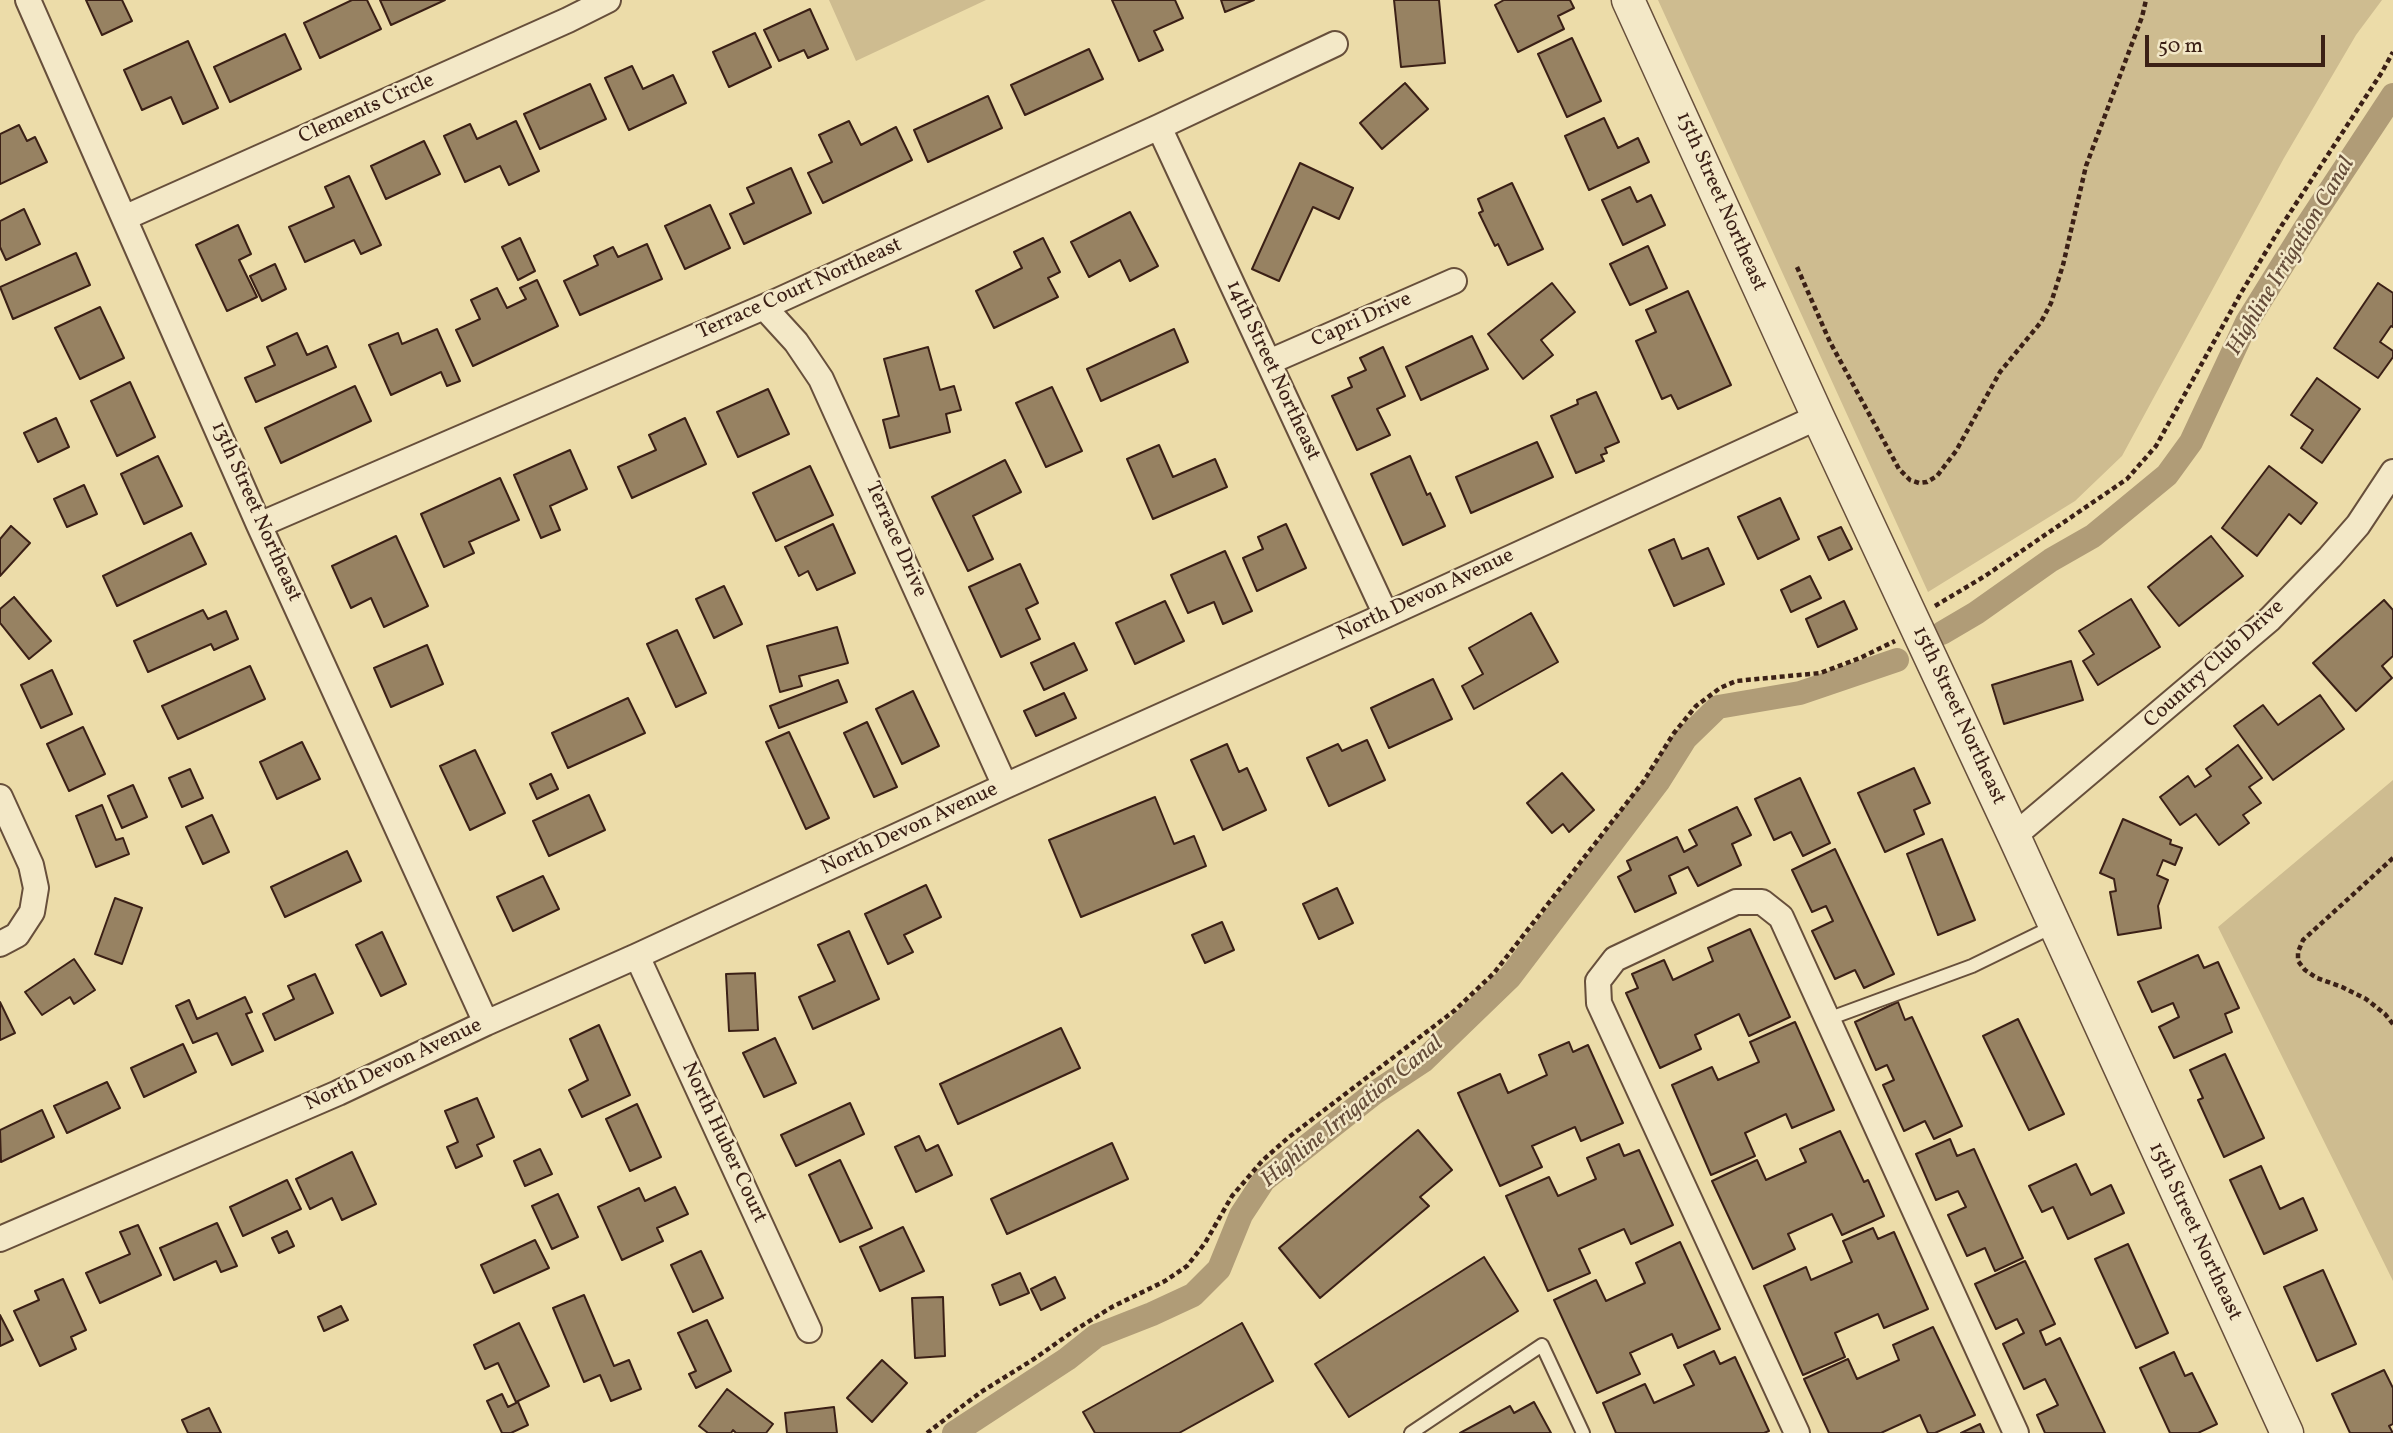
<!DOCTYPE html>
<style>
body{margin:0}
#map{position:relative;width:2393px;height:1433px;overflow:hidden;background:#ecdca9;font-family:Vollkorn,serif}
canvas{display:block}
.scale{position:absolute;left:2145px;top:35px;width:180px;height:32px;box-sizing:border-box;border:4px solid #3b2016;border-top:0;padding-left:9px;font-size:21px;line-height:24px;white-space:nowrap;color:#3b2016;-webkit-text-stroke:5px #f3e8c7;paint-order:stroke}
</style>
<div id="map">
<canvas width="2393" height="1433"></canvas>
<div class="scale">50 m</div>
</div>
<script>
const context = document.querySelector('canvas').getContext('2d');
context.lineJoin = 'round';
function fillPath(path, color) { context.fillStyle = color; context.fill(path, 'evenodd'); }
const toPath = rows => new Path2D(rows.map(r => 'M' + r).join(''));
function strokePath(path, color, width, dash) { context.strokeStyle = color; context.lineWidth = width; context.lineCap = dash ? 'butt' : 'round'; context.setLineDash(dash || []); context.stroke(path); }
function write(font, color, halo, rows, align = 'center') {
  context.font = font + ' Vollkorn,serif'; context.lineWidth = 5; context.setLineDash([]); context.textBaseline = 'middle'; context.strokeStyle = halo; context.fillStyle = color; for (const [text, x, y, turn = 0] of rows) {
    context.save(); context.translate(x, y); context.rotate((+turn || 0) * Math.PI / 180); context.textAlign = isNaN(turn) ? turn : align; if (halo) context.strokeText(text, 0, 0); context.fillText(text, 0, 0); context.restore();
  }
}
const green = toPath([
 [829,0,986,0,856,61],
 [1658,0,2382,0,2356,35,2284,158,2122,456,2075,501,1928,592],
 [2393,780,2393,1281,2218,927]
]);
const canal = toPath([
 [1942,633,1976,613,2051,560,2093,536,2167,475,2191,442,2247,322,2306,227,2393,95],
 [954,1433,1067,1359,1096,1336,1152,1314,1193,1295,1219,1269,1241,1215,1264,1180,1373,1094,1423,1061,1510,977,1658,782,1685,739,1718,707,1800,693,1897,660]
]);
const building = toPath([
 [86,0,122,0,132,21,102,35,86,0],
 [352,0,367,0,381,29,320,58,304,23,352,0],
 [380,0,445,0,391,25,380,0],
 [1112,0,1175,0,1183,18,1154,31,1163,50,1139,61,1112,0],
 [1221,0,1254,0,1225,12,1221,0],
 [1394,0,1439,0,1445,63,1401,67,1394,0],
 [1504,0,1570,0,1574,8,1558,16,1564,29,1518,52,1495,5,1504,0],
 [810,9,828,49,808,58,804,50,779,61,764,30,810,9],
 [755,33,771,67,729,87,713,52,755,33],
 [285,34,301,69,230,102,214,67,285,34],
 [1572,38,1601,101,1567,117,1538,54,1572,38],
 [188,41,218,108,183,124,171,97,142,110,124,70,188,41],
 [1089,49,1103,79,1025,115,1011,85,1089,49],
 [632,66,643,89,673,75,686,103,629,130,605,78,632,66],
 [1405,83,1428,109,1382,149,1360,123,1405,83],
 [590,84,606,119,540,149,524,114,590,84],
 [988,96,1002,128,928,162,914,130,988,96],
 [1604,118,1618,148,1638,138,1649,162,1589,190,1565,136,1604,118],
 [516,121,539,171,509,185,500,166,465,182,444,136,470,124,477,139,516,121],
 [849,121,861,145,896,127,912,160,823,203,808,173,832,162,819,135,849,121],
 [19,125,27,141,35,137,47,162,0,184,0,134,19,125],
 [424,141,440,174,386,199,371,166,424,141],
 [1300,163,1353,188,1339,219,1313,207,1279,281,1252,269,1300,163],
 [791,168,811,213,744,244,730,214,754,203,747,188,791,168],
 [349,176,381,245,361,254,354,240,305,262,289,227,334,207,325,187,349,176],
 [1512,183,1543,249,1508,265,1498,244,1495,246,1479,213,1483,211,1478,199,1512,183],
 [1630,187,1637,202,1651,195,1665,225,1623,245,1602,200,1630,187],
 [710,205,730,248,685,269,665,226,710,205],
 [24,209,40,244,6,260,0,247,0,221,24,209],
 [1130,212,1158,266,1130,281,1120,260,1089,277,1071,242,1130,212],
 [238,225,251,254,239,260,257,297,227,311,196,245,238,225],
 [520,238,535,271,518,280,502,247,520,238],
 [1043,238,1060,272,1048,278,1058,297,994,328,976,291,1022,268,1014,252,1043,238],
 [647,244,662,279,580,315,564,281,598,265,594,256,613,247,618,257,647,244],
 [1648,246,1667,288,1630,305,1610,264,1648,246],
 [76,253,90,285,13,319,0,287,76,253],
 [275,264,286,289,262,301,250,276,275,264],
 [537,280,558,326,473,366,456,330,480,319,471,300,497,288,507,308,526,299,520,288,537,280],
 [1552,283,1575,312,1541,340,1553,355,1523,379,1488,334,1552,283],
 [2378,283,2393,293,2393,327,2391,326,2380,342,2393,351,2393,357,2378,378,2334,348,2378,283],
 [1688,291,1731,385,1678,409,1671,395,1662,399,1636,341,1656,332,1646,310,1688,291],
 [100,307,124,358,80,379,55,328,100,307],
 [437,329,460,381,447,386,441,372,391,395,369,345,398,333,402,344,437,329],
 [1174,329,1188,362,1101,401,1087,369,1174,329],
 [297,333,307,355,327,346,336,367,256,402,245,378,275,365,267,347,297,333],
 [1472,336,1488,369,1421,400,1406,367,1472,336],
 [928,347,940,390,954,386,961,410,946,414,950,432,890,448,883,420,899,416,884,359,928,347],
 [1383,347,1405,396,1377,409,1390,435,1357,450,1332,396,1352,387,1348,378,1366,370,1360,358,1383,347],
 [2317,378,2360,409,2322,463,2301,448,2313,430,2291,415,2317,378],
 [130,382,155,437,117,456,91,401,130,382],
 [355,386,371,421,281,463,265,428,355,386],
 [1052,387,1082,451,1046,467,1016,403,1052,387],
 [768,389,789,434,738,457,717,412,768,389],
 [1596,392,1619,442,1605,448,1607,453,1601,455,1604,461,1576,473,1551,416,1578,404,1577,400,1596,392],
 [56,418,69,447,38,462,24,433,56,418],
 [685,418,706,464,632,498,618,467,656,450,649,435,685,418],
 [1537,442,1553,477,1471,513,1456,477,1537,442],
 [1159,445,1173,477,1215,459,1227,487,1153,519,1127,459,1159,445],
 [570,450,587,489,550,506,560,530,541,538,514,475,570,450],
 [158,456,182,506,144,524,121,474,158,456],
 [1410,456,1427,495,1430,493,1445,526,1403,545,1371,474,1410,456],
 [1005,460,1021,492,973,516,993,559,968,571,932,497,1005,460],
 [810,466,833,515,776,541,753,493,810,466],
 [2269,466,2317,503,2301,524,2289,514,2257,556,2222,528,2269,466],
 [500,478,519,520,469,542,474,553,444,567,421,514,500,478],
 [84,485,97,514,67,527,54,499,84,485],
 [1780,498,1799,539,1758,559,1738,517,1780,498],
 [833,524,855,573,817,590,808,571,799,576,785,547,833,524],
 [1286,524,1306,568,1257,591,1243,558,1263,549,1258,537,1286,524],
 [11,526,30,543,0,576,0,539,11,526],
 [1841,527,1852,549,1829,560,1818,537,1841,527],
 [191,533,206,564,117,606,103,576,191,533],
 [396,536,428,606,384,627,371,598,351,608,332,566,396,536],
 [2211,536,2243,576,2179,626,2148,587,2211,536],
 [1674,539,1682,559,1708,548,1724,584,1674,606,1649,550,1674,539],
 [1225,551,1252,611,1223,624,1214,602,1188,613,1171,575,1225,551],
 [1020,564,1038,603,1026,609,1040,639,1001,657,969,587,1020,564],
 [1810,576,1821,598,1791,612,1781,590,1810,576],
 [724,586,742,624,714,638,696,599,724,586],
 [14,597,51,641,29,659,0,623,0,609,14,597],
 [2131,599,2160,647,2098,685,2083,661,2094,654,2079,631,2131,599],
 [2384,600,2393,610,2393,656,2382,666,2392,678,2356,711,2313,663,2384,600],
 [1165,601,1184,641,1135,664,1116,623,1165,601],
 [1844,601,1857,629,1818,647,1806,619,1844,601],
 [203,610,208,619,226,611,238,639,214,650,211,644,148,672,134,641,203,610],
 [1531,613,1558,662,1474,709,1462,686,1483,674,1469,648,1531,613],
 [837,627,848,663,799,676,802,686,780,692,767,646,837,627],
 [677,630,706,693,676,707,647,644,677,630],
 [1074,643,1087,670,1044,690,1031,663,1074,643],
 [427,645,443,684,391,707,374,668,427,645],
 [2071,661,2083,700,2004,724,1992,685,2071,661],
 [250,666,265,699,178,739,162,706,250,666],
 [52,670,72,714,41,728,21,685,52,670],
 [1433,679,1452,719,1389,748,1371,708,1433,679],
 [838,680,847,702,779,728,770,706,838,680],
 [913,691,939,746,902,764,876,709,913,691],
 [1064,693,1076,718,1036,736,1024,711,1064,693],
 [2320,695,2344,729,2273,780,2234,726,2263,705,2278,725,2320,695],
 [628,698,645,733,568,768,552,733,628,698],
 [867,722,897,787,874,797,844,733,867,722],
 [83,727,105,774,69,791,47,744,83,727],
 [789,732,829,818,806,829,766,742,789,732],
 [1367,740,1385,780,1329,806,1307,758,1338,744,1342,751,1367,740],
 [302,742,320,779,277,799,260,762,302,742],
 [1227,744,1239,772,1247,768,1266,810,1223,830,1191,760,1227,744],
 [2238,745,2262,778,2249,787,2261,803,2243,815,2249,823,2219,845,2196,814,2180,825,2160,797,2188,776,2195,787,2211,776,2206,769,2238,745],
 [475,750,505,813,470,830,440,766,475,750],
 [1914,768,1930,803,1914,810,1924,834,1885,852,1858,793,1914,768],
 [190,769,203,798,182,807,169,778,190,769],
 [1562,773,1594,810,1569,832,1563,824,1552,833,1527,803,1562,773],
 [551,774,558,789,537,799,530,784,551,774],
 [1800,778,1830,843,1803,856,1791,832,1774,840,1755,799,1800,778],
 [133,785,147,817,122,828,108,796,133,785],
 [589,795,605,830,549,856,533,821,589,795],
 [1155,797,1174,844,1194,836,1206,866,1081,917,1049,840,1155,797],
 [102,805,116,840,123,838,129,854,96,867,76,816,102,805],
 [1737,807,1751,835,1732,844,1741,865,1698,886,1688,867,1669,876,1676,893,1635,912,1618,877,1631,870,1627,861,1677,837,1684,852,1697,845,1689,830,1737,807],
 [212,815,229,852,203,864,186,827,212,815],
 [2123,819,2171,840,2170,844,2182,848,2175,865,2163,860,2157,875,2168,880,2158,906,2161,928,2118,935,2110,892,2116,891,2114,879,2100,873,2123,819],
 [1942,839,1975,920,1938,935,1907,854,1942,839],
 [1835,849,1894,974,1864,988,1855,970,1835,979,1812,931,1833,921,1826,906,1812,912,1792,870,1835,849],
 [347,851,361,881,285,917,271,887,347,851],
 [543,876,559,909,513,931,497,897,543,876],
 [926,885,941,917,904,935,913,952,888,964,865,914,926,885],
 [1337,888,1353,923,1319,939,1303,904,1337,888],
 [115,898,142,908,122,964,95,954,115,898],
 [1222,922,1234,950,1205,963,1192,935,1222,922],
 [1750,929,1790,1017,1749,1036,1739,1014,1695,1035,1701,1049,1660,1068,1626,993,1638,988,1632,974,1664,960,1673,980,1713,961,1708,948,1750,929],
 [849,931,879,999,813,1029,799,997,835,981,818,945,849,931],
 [382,932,406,984,381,996,356,945,382,932],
 [2198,955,2204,968,2218,962,2239,1008,2225,1014,2232,1032,2174,1058,2159,1027,2179,1017,2173,1003,2152,1012,2138,982,2198,955],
 [74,959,95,990,74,1004,70,997,42,1015,25,992,74,959],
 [755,973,758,1030,729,1031,726,974,755,973],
 [315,974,333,1013,275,1040,263,1014,294,999,288,986,315,974],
 [245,997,252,1012,246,1014,263,1051,232,1065,217,1033,193,1043,176,1006,189,1000,197,1019,245,997],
 [0,1002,15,1033,0,1040,0,1002],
 [1898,1002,1905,1020,1912,1017,1962,1126,1934,1139,1925,1121,1904,1131,1883,1085,1894,1080,1887,1065,1876,1070,1855,1022,1898,1002],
 [2018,1019,2064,1114,2029,1130,1983,1036,2018,1019],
 [1795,1022,1834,1110,1792,1128,1786,1114,1745,1133,1755,1156,1711,1175,1672,1085,1712,1067,1718,1080,1759,1062,1750,1042,1795,1022],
 [599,1025,630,1095,582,1117,569,1090,588,1080,570,1039,599,1025],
 [1061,1028,1080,1068,958,1124,940,1084,1061,1028],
 [775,1038,796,1083,764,1097,743,1053,775,1038],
 [1569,1042,1573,1052,1588,1045,1623,1123,1581,1141,1575,1127,1532,1146,1542,1167,1500,1186,1458,1093,1500,1074,1508,1093,1547,1075,1539,1055,1569,1042],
 [183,1044,196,1072,144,1097,131,1068,183,1044],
 [2225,1054,2264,1138,2224,1157,2198,1100,2203,1098,2190,1070,2225,1054],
 [107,1082,120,1108,67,1133,54,1106,107,1082],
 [477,1098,494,1137,477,1145,482,1156,456,1168,447,1147,458,1142,445,1111,477,1098],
 [850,1103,864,1134,796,1166,781,1135,850,1103],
 [637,1104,661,1157,630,1171,606,1119,637,1104],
 [42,1110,54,1137,1,1162,0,1130,42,1110],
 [1418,1130,1452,1170,1420,1197,1429,1206,1320,1298,1279,1248,1418,1130],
 [1840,1131,1864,1182,1868,1180,1884,1216,1842,1235,1832,1214,1788,1234,1795,1249,1753,1269,1712,1181,1757,1160,1766,1180,1806,1162,1800,1149,1840,1131],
 [919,1136,926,1151,938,1145,952,1175,916,1192,895,1147,919,1136],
 [1950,1139,1957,1156,1974,1149,2023,1258,1995,1271,1985,1248,1967,1256,1948,1215,1966,1207,1958,1191,1936,1200,1916,1154,1950,1139],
 [1112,1143,1128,1179,1007,1234,991,1199,1112,1143],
 [1619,1144,1624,1156,1639,1150,1673,1225,1631,1244,1624,1229,1579,1249,1590,1273,1548,1291,1506,1196,1549,1177,1558,1196,1596,1179,1587,1158,1619,1144],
 [540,1149,552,1174,525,1186,514,1161,540,1149],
 [352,1152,376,1204,342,1220,332,1198,310,1209,296,1179,352,1152],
 [840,1160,872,1228,840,1242,809,1175,840,1160],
 [2076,1164,2091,1195,2111,1185,2124,1213,2068,1239,2053,1207,2042,1212,2029,1186,2076,1164],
 [2261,1166,2280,1209,2303,1198,2317,1230,2264,1254,2230,1180,2261,1166],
 [287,1180,301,1209,243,1236,230,1207,287,1180],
 [675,1187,688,1214,657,1228,663,1241,622,1260,598,1207,639,1188,645,1201,675,1187],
 [558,1194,578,1237,552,1249,532,1206,558,1194],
 [217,1223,237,1266,221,1272,216,1261,174,1280,160,1248,217,1223],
 [138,1225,161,1275,100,1303,86,1273,130,1254,120,1232,138,1225],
 [903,1227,924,1271,880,1291,860,1247,903,1227],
 [1873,1228,1878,1239,1894,1232,1928,1309,1884,1328,1878,1314,1835,1333,1845,1357,1803,1375,1764,1286,1806,1267,1811,1280,1852,1262,1843,1241,1873,1228],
 [287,1231,294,1246,279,1253,272,1238,287,1231],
 [535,1240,549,1268,494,1293,481,1265,535,1240],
 [1680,1242,1720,1329,1678,1348,1672,1334,1630,1353,1640,1374,1597,1393,1554,1300,1596,1280,1606,1301,1645,1283,1636,1263,1680,1242],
 [2128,1244,2168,1333,2136,1348,2095,1259,2128,1244],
 [701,1251,723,1298,693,1312,671,1265,701,1251],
 [1484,1257,1518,1311,1349,1417,1315,1364,1484,1257],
 [2025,1261,2055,1324,2040,1331,2046,1345,2060,1338,2105,1433,2045,1433,2037,1415,2058,1405,2045,1379,2024,1389,2003,1344,2024,1333,2017,1319,1996,1329,1975,1284,2025,1261],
 [2323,1270,2356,1344,2317,1361,2284,1287,2323,1270],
 [1020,1273,1029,1293,1000,1305,992,1285,1020,1273],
 [1055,1277,1065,1298,1041,1310,1031,1289,1055,1277],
 [63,1279,86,1330,71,1337,76,1349,40,1366,14,1311,39,1300,35,1291,63,1279],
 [584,1295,614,1366,629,1360,641,1389,611,1401,600,1375,584,1382,553,1308,584,1295],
 [943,1297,945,1356,915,1358,912,1298,943,1297],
 [341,1306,348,1320,324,1331,318,1317,341,1306],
 [0,1315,13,1340,0,1346,0,1315],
 [707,1320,731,1371,696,1388,689,1374,696,1371,678,1333,707,1320],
 [519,1323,549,1386,516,1402,498,1363,485,1369,474,1345,519,1323],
 [1242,1323,1273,1381,1179,1433,1095,1433,1083,1412,1242,1323],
 [1933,1327,1975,1415,1935,1433,1928,1433,1920,1415,1881,1433,1829,1433,1804,1379,1848,1359,1857,1379,1899,1360,1893,1345,1933,1327],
 [1714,1351,1720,1364,1735,1357,1769,1431,1764,1433,1616,1433,1603,1403,1645,1384,1654,1403,1694,1385,1684,1365,1714,1351],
 [2174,1352,2185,1376,2192,1373,2217,1424,2198,1433,2170,1433,2140,1368,2174,1352],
 [882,1360,907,1383,872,1422,847,1398,882,1360],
 [2384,1370,2393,1388,2393,1424,2389,1426,2393,1433,2350,1433,2332,1394,2384,1370],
 [727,1389,773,1424,766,1433,736,1433,733,1430,731,1433,708,1433,699,1426,727,1389],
 [502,1394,508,1407,518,1402,528,1425,511,1433,502,1433,487,1401,502,1394],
 [1534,1402,1551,1433,1460,1433,1510,1406,1514,1413,1534,1402],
 [834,1407,837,1433,787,1433,785,1413,834,1407],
 [209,1408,221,1433,188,1433,182,1420,209,1408],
 [1980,1424,1984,1433,1961,1433,1980,1424]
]);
const path = toPath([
 [1797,267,1830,342,1899,469,1910,480,1919,483,1927,482,1937,476,1956,451,2000,372,2041,322,2051,303,2063,265,2086,166,2142,17,2146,0],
 [1935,606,1985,576,2127,479,2156,446,2241,293,2282,225,2382,72,2393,52],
 [2393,858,2303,940,2298,952,2298,961,2305,970,2317,978,2342,987,2366,999,2385,1014,2393,1024],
 [927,1433,981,1392,1034,1359,1075,1330,1112,1307,1165,1281,1187,1266,1205,1243,1232,1196,1263,1160,1289,1137,1454,1011,1494,973,1643,782,1674,733,1696,706,1720,688,1736,681,1820,673,1860,658,1895,641]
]);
const service = toPath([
 [1828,1019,1972,966,2054,926],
 [1411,1433,1542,1345,1583,1433]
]);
const minor = toPath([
 [28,0,259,525,486,1023],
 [1159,127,1386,615],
 [124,218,568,20,608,0],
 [764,307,796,342,821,379,1005,786],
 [1269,362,1454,281],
 [259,525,764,307,1159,127,1335,44],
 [0,797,31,865,36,888,32,912,17,935,0,944],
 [2014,836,2270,619,2330,557,2358,525,2393,472],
 [637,956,809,1330],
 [0,1239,338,1093,486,1023,637,956,1005,786,1386,615,1818,417],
 [1797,1433,1599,1003,1598,981,1615,959,1736,902,1762,902,1781,917,2016,1433]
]);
const tertiary = toPath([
 [1628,0,1818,417,2014,836,2287,1433]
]);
const streetNames = [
 ["Clements Circle",367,110,-24],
 ["15th Street Northeast",1720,202,66],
 ["Terrace Court Northeast",800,290,-24],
 ["Capri Drive",1362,321,-24],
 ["14th Street Northeast",1272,371,65],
 ["13th Street Northeast",255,512,66],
 ["Terrace Drive",895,540,66],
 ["North Devon Avenue",1426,596,-25],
 ["Country Club Drive",2215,665,-42],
 ["15th Street Northeast",1958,716,65],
 ["North Devon Avenue",910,830,-25],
 ["North Devon Avenue",394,1066,-25],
 ["North Huber Court",723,1143,65],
 ["15th Street Northeast",2194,1232,65]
];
const waterNames = [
 ["Highline Irrigation Canal",2292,257,-59],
 ["Highline Irrigation Canal",1353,1113,-39]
];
fillPath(green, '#cebc90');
strokePath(canal, '#b09c77', 24);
fillPath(building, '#978262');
strokePath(building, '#3b2016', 2);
strokePath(service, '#674f3b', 16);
strokePath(minor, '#674f3b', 28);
strokePath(tertiary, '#674f3b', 35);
strokePath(path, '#3b2016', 4.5, [5, 3.5]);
strokePath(service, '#f3e8c7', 12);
strokePath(minor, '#f3e8c7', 24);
strokePath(tertiary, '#f3e8c7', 32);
write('21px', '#3b2016', '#f3e8c7', streetNames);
write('italic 23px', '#644b38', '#f3e8c7', waterNames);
</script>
